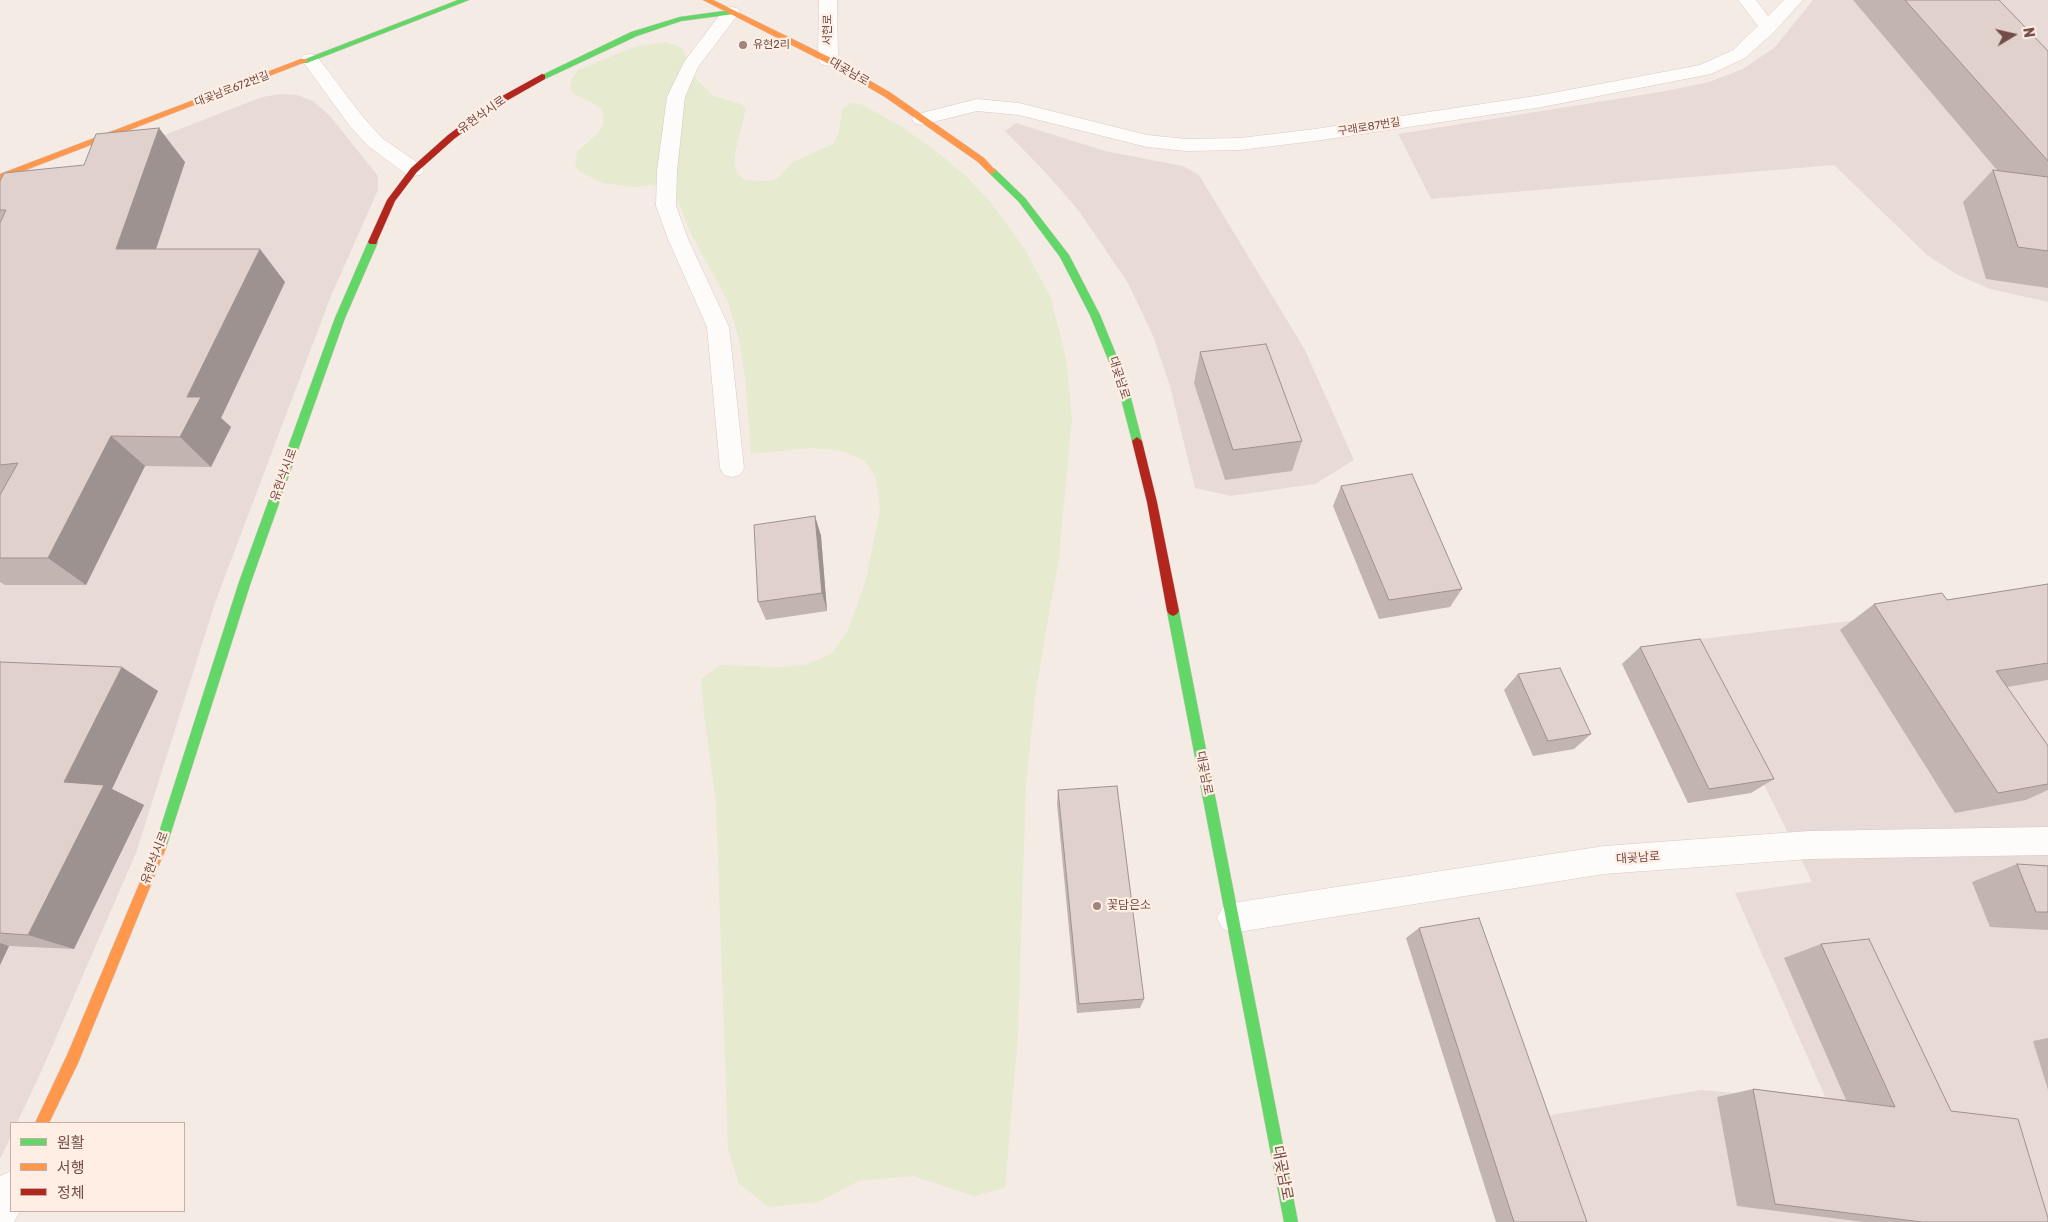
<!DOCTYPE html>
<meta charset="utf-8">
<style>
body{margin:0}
#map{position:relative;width:2048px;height:1222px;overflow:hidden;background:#f5ebe5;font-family:Rubik,"Noto Sans KR",sans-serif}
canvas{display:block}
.legend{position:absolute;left:10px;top:1122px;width:175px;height:90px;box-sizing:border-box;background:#ffeee4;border:1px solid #c7ada5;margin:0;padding:6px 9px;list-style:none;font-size:15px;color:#724c46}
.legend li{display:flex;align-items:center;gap:10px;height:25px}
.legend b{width:25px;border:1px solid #c7ada5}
.north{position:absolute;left:1988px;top:10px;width:50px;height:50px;-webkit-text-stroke:4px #ffeee4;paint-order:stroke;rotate:81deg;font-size:14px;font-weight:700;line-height:20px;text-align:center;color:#724c46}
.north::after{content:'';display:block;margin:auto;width:18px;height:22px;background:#724c46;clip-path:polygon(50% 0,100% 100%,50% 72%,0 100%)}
</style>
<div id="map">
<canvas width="2048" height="1222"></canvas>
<ul class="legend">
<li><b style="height:6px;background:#63d668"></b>원활</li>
<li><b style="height:6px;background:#ff974d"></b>서행</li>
<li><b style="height:6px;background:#b3261e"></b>정체</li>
</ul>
<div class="north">N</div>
</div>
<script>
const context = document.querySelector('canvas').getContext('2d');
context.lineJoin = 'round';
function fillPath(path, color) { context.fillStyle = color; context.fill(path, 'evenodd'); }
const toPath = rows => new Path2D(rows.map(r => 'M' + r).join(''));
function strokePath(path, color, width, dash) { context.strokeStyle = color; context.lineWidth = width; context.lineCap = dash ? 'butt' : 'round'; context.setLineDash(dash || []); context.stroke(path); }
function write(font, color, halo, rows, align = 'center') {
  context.font = font + ' Rubik,"Noto Sans KR",sans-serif'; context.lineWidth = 4.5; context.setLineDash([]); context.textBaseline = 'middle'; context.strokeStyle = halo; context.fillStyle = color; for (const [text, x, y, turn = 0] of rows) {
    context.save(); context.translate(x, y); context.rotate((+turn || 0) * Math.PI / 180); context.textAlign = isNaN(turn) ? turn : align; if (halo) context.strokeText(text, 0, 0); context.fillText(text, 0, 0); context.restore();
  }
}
const industrial = toPath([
 [1813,0,1954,0,2048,98,2048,302,1990,289,1958,275,1928,256,1834,165,1431,199,1398,134,1660,92,1709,82,1743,69,1775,47],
 [1982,0,2048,0,2048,66],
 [281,94,297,95,313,101,330,116,378,176,378,190,331,296,216,600,136,853,41,1072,17,1123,11,1123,11,1136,0,1159,0,199,262,97],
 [1016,123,1105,151,1183,166,1199,175,1305,350,1354,460,1315,484,1231,496,1195,488,1170,386,1153,336,1128,283,1079,211,1046,173,1005,131],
 [2048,597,2048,1222,1574,1222,1550,1115,1701,1090,1827,1101,1735,893,1812,882,1693,640]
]);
const green = toPath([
 [665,42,682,48,696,79,714,96,741,104,746,108,735,154,735,165,737,173,745,180,769,181,778,178,793,162,833,144,839,132,842,109,851,103,861,104,902,127,936,151,966,176,992,204,1024,248,1050,296,1066,357,1072,418,1059,558,1036,690,1026,784,1018,1035,1005,1188,974,1196,913,1176,859,1181,818,1202,769,1207,739,1184,728,1149,716,805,704,714,701,679,720,665,782,667,808,664,832,653,847,632,865,583,880,510,876,478,865,461,842,451,812,448,751,454,745,377,739,339,728,302,689,230,675,192,651,185,634,187,602,183,579,171,575,164,577,152,598,133,603,125,603,117,601,109,593,103,574,94,570,89,572,79,578,70,634,47]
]);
const lane = toPath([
 [1738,0,1756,0,1768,16,1784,0,1803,0,1774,32,1745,58,1711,74,1542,107,1315,141,1240,150,1186,151,1147,147,1019,115,977,111,921,125,914,123,912,119,914,115,977,99,1019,103,1147,135,1186,139,1240,138,1315,129,1542,95,1700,65,1733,50,1758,26,1738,0],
 [731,7,737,8,740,12,698,67,685,97,677,171,676,206,688,239,729,327,744,468,740,475,732,477,724,475,720,468,707,327,668,239,656,206,657,171,667,97,684,62,725,8,731,7],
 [310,54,316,55,363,117,382,138,421,165,424,170,421,175,414,176,407,175,368,146,349,125,301,59,304,55,310,54],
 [2048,827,2048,855,1809,859,1604,874,1232,933,1222,928,1217,918,1222,908,1232,903,1604,846,1809,831,2048,827]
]);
const street = toPath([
 [819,0,837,0,838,60,835,64,828,66,821,64,818,60,819,0],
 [11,1171,11,1211,20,1211,14,1222,0,1222,0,1176,11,1171]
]);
const fast = toPath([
 [458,0,469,0,307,63,301,63,300,61,458,0],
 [731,10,734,10,734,14,681,21,637,36,545,79,539,79,538,77,631,32,680,17,731,10],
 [992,168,995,169,1025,198,1069,255,1100,315,1126,379,1142,441,1141,444,1137,445,1132,441,1116,379,1090,315,1060,257,1019,202,989,173,988,171,992,168],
 [373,239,378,242,345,318,251,582,166,848,164,852,160,854,156,852,154,848,239,582,335,318,368,242,373,239],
 [1173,606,1177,608,1179,611,1298,1222,1284,1222,1167,611,1169,608,1173,606]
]);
const slow = toPath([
 [703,0,713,0,831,58,891,93,984,158,996,171,992,174,989,173,978,162,885,97,825,62,703,0],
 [301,59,307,59,308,61,0,180,0,174,301,59],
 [160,842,164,844,166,848,78,1063,49,1123,35,1123,68,1053,156,844,160,842]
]);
const jam = toPath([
 [542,74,545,75,545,79,501,104,454,139,417,172,395,201,376,244,370,244,368,242,387,200,411,168,448,135,495,100,542,74],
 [1137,437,1142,441,1157,502,1179,611,1177,614,1173,616,1169,614,1167,611,1147,502,1132,441,1137,437]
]);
const wall = toPath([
 [1853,0,1999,0,2048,51,2048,288,1986,279,1963,202,1993,170,1997,170],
 [185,162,156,249,285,282,221,418,231,427,211,467,145,466,86,585,5,585,0,582,0,181],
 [1200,352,1302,441,1292,471,1225,480,1194,383],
 [1341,486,1462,589,1450,607,1379,619,1333,506],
 [815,516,821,536,827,611,766,620,758,602],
 [2048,584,2048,680,2007,687,2048,746,2048,790,2026,800,1955,813,1840,630,1874,604,1947,600],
 [1640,647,1774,779,1751,793,1688,803,1622,664],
 [0,662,158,691,112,789,144,805,74,949,9,946,0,965],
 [1518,674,1591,734,1574,749,1533,756,1504,690],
 [1058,790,1144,999,1140,1008,1077,1013,1057,804],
 [2017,864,2048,866,2048,930,1990,927,1972,882],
 [1419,928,1587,1222,1496,1222,1406,938],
 [1821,944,1951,1111,2048,1222,1864,1222,1737,1206,1717,1097,1753,1089,1846,1100,1784,958],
 [2048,1038,2048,1090,2033,1041]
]);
const shadedWall = toPath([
 [159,128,185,162,145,282,116,249],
 [260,249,285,282,221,418,231,427,211,467,180,437,187,397],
 [111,436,145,466,86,585,48,558],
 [815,516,821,536,827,611,822,593],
 [122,667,158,691,112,789,144,805,74,949,28,935,64,782],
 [0,943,9,946,0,965]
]);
const building = toPath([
 [1905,0,1999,0,2048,51,2048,161,1905,0],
 [159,128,116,249,260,249,187,397,201,397,180,437,111,436,48,558,0,558,0,495,18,463,0,465,0,223,6,210,0,210,0,181,4,173,84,165,96,134,159,128],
 [1993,170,2048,177,2048,251,2018,247,1993,170],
 [1266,344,1302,441,1233,450,1200,352,1266,344],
 [1412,474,1462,589,1389,600,1341,486,1412,474],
 [815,516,822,593,758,602,754,525,815,516],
 [2048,584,2048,663,1996,671,2048,746,2048,784,1998,793,1874,604,1942,593,1947,600,2048,584],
 [1700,639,1774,779,1709,789,1640,647,1700,639],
 [0,662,122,667,64,782,104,785,28,935,0,933,0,662],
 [1560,668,1591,734,1548,741,1518,674,1560,668],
 [1117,786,1144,999,1079,1004,1058,790,1117,786],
 [2017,864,2048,866,2048,912,2036,912,2017,864],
 [1479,918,1587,1222,1514,1222,1419,928,1479,918],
 [1869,939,1951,1111,2018,1119,2048,1218,2048,1222,1922,1222,1775,1204,1753,1089,1895,1107,1821,944,1869,939]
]);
const markers = [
 [743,45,5,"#a0847e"],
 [1097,906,5,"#a0847e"]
];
const farStreetnames = [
 ["서현로",828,30,-90],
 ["대곶남로672번길",232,89,-21],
 ["구래로87번길",1369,127,-9]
];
const farPoinames = [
 ["유현2리",753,45]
];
const streetNames = [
 ["대곶남로",849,72,30],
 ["유현삭시로",482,115,-35],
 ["대곶남로",1119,378,72],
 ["유현삭시로",284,475,-70],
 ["대곶남로",1204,773,79],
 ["유현삭시로",155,858,-69],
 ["대곶남로",1638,858,-4]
];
const poiNames = [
 ["꽃담은소",1107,906]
];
const nearStreetnames = [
 ["대곶남로",1282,1173,79]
];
fillPath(industrial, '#e8dbd7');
fillPath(green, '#e6eacf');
strokePath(lane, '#d6c8c4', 1);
strokePath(street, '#d6c8c4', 1);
strokePath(fast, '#d5c6c2', 1);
strokePath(slow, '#d5c6c2', 1);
strokePath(jam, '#d5c6c2', 1);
fillPath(lane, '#fefcfb');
fillPath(street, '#fefcfb');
fillPath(fast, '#63d668');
fillPath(slow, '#ff974d');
fillPath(jam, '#b3261e');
fillPath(wall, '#c2b4b0');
fillPath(shadedWall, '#9e9290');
fillPath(building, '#e1d1cd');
strokePath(building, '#9e9290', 1);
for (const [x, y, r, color] of markers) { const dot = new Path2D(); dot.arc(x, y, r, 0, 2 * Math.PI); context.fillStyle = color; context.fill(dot); strokePath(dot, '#ffeee4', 2); }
write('11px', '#724c46', '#ffeee4', farStreetnames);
write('11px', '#724c46', '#ffeee4', farPoinames, 'left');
write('12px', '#724c46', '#ffeee4', streetNames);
write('12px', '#724c46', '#ffeee4', poiNames, 'left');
write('15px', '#724c46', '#ffeee4', nearStreetnames);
</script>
